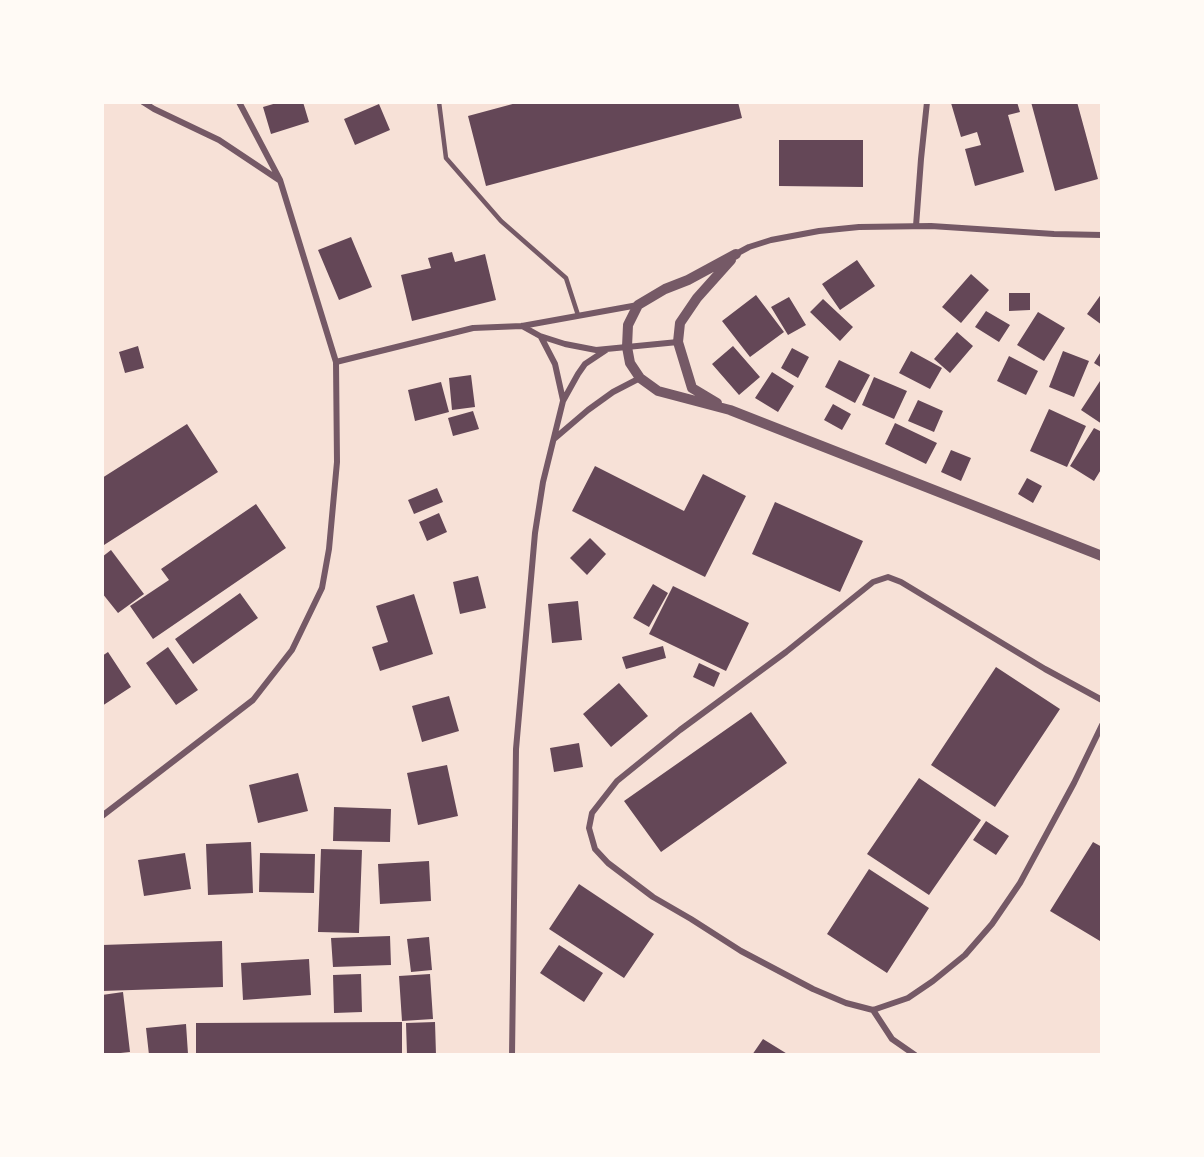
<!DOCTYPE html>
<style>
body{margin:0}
#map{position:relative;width:1204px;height:1157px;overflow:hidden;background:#f7e1d7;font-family:Karla,sans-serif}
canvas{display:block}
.frame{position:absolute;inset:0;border:104px solid #fffaf5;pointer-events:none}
</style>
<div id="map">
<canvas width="1204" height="1157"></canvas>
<div class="frame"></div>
</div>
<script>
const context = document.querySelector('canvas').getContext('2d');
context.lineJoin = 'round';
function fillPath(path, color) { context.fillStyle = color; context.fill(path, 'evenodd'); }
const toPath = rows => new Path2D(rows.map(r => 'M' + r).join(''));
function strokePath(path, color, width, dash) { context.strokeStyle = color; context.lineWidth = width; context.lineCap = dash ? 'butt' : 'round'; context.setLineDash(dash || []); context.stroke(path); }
const building = toPath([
 [280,102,303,102,309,122,271,134,263,107],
 [520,102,738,102,742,118,486,186,468,116],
 [955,102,1017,102,1020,112,1008,115,1024,172,975,186,965,149,981,145,977,132,961,137,951,103],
 [1031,102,1077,102,1098,179,1055,191],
 [379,104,390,130,355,145,344,119],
 [779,140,863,140,863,187,779,186],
 [351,237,372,287,339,300,318,250],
 [452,252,455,262,485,254,496,300,412,321,401,275,431,268,428,258],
 [857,260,875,286,840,310,822,284],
 [971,274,989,290,961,323,942,307],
 [1009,293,1030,293,1030,310,1009,311],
 [1102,293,1102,325,1087,314],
 [756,295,784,332,750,357,722,321],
 [789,297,806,325,788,335,771,307],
 [823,299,853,327,840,341,810,312],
 [986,311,1010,325,999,342,975,327],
 [1038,312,1065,328,1044,361,1017,345],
 [957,332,973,346,950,373,934,359],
 [138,346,144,368,125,373,119,352],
 [733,346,760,377,739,395,712,364],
 [792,348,809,357,798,378,781,368],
 [1102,350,1102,368,1094,363],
 [911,351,942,368,930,389,899,373],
 [1063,351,1089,361,1074,397,1049,387],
 [1009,356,1038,371,1026,395,997,381],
 [839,360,870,375,855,403,825,387],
 [772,372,794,386,778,412,755,398],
 [471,375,475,407,452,410,449,378],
 [874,377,907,391,894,419,862,405],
 [1102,378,1102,424,1081,410],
 [441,382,449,412,415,421,408,390],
 [918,400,943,411,934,432,908,421],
 [833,404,851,414,842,430,824,420],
 [1049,409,1086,426,1067,467,1030,451],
 [473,411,479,429,453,436,448,418],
 [895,423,937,443,926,464,885,444],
 [187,424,218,472,104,545,102,542,102,478],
 [1094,428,1102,432,1102,468,1094,481,1070,466],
 [951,450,971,458,961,481,941,472],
 [595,466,684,511,703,474,746,496,705,577,572,511],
 [1027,478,1042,486,1033,503,1018,494],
 [437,488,443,502,414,514,408,500],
 [775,502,863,541,840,592,752,554],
 [256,504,286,548,153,639,130,606,169,580,161,569],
 [439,513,447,532,427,541,419,522],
 [590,538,606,554,587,575,570,558],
 [111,550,144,594,118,613,102,593,102,557],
 [478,576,486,608,460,614,453,582],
 [653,584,668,593,649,627,633,618],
 [673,586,749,623,726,671,649,634],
 [240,593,258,618,193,664,175,639],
 [414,594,433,654,380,671,372,647,388,642,376,606],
 [578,601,582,640,552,643,548,604],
 [663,646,666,658,626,669,622,657],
 [168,647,198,690,176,705,146,663],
 [108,652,131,687,102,706,102,656],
 [699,663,720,673,714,687,693,677],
 [996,667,1060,709,995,807,931,765],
 [619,683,648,716,611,747,583,714],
 [449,696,459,731,422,742,412,706],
 [751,712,787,763,661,852,624,801],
 [579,743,583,767,554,772,550,748],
 [447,765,458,816,418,825,407,773],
 [298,773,308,811,258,823,249,785],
 [919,778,981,820,929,895,867,854],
 [334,807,391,809,390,842,333,841],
 [986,821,1009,836,996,855,973,840],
 [251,842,253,893,208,895,206,844],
 [1093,842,1102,847,1102,938,1100,941,1050,911],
 [321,849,362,850,359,933,318,932],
 [185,853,191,889,144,896,138,860],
 [260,853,315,854,314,893,259,892],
 [429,861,431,901,380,904,378,864],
 [869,869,929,908,887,973,827,934],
 [579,884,654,934,624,978,549,929],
 [390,936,391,965,333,967,331,938],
 [429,937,432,970,411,972,407,939],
 [222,941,223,987,102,991,102,945],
 [559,945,603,973,584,1002,540,973],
 [309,959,311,995,243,1000,241,963],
 [361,974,362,1012,334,1013,333,975],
 [430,974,433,1019,402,1021,399,976],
 [123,992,130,1052,102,1055,102,995],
 [402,1022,402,1055,196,1055,196,1023],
 [435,1022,436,1055,407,1055,406,1023],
 [186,1024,188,1054,149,1055,146,1028],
 [763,1039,789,1055,752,1055]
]);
const service = toPath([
 [439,102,446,158,501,221,566,278,578,315]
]);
const minor = toPath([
 [143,102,154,109,219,140,279,180],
 [919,226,916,226,921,159,927,102],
 [736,254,749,247,771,240,819,231,859,227,931,226,1054,234,1102,235],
 [522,326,540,336,565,344,596,350,678,342],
 [541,337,555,364,563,400],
 [336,362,473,328,522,326,638,305],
 [554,439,588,410,613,392,640,378],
 [1102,700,1045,669,901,582,888,577,873,582,786,652,680,730,617,781,592,813,589,828,595,849,608,863,653,897,691,919,741,951,813,989,846,1003,873,1010,908,998,933,981,965,955,992,924,1020,883,1074,783,1102,725],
 [102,816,253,700,292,650,322,588,329,549,337,462,336,362,280,180,239,102],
 [873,1010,892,1039,915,1055],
 [512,1055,516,749,535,533,543,482,563,401,578,374,585,364,606,350]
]);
const tertiary = toPath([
 [736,254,688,280,665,289,638,305,628,325,627,347,630,363,640,378,658,391,730,410,1102,556],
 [717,403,692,388,678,342,680,323,697,298,731,260]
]);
fillPath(building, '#644757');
strokePath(service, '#755966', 4.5);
strokePath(minor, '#755966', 6);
strokePath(tertiary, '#755966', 10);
</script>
